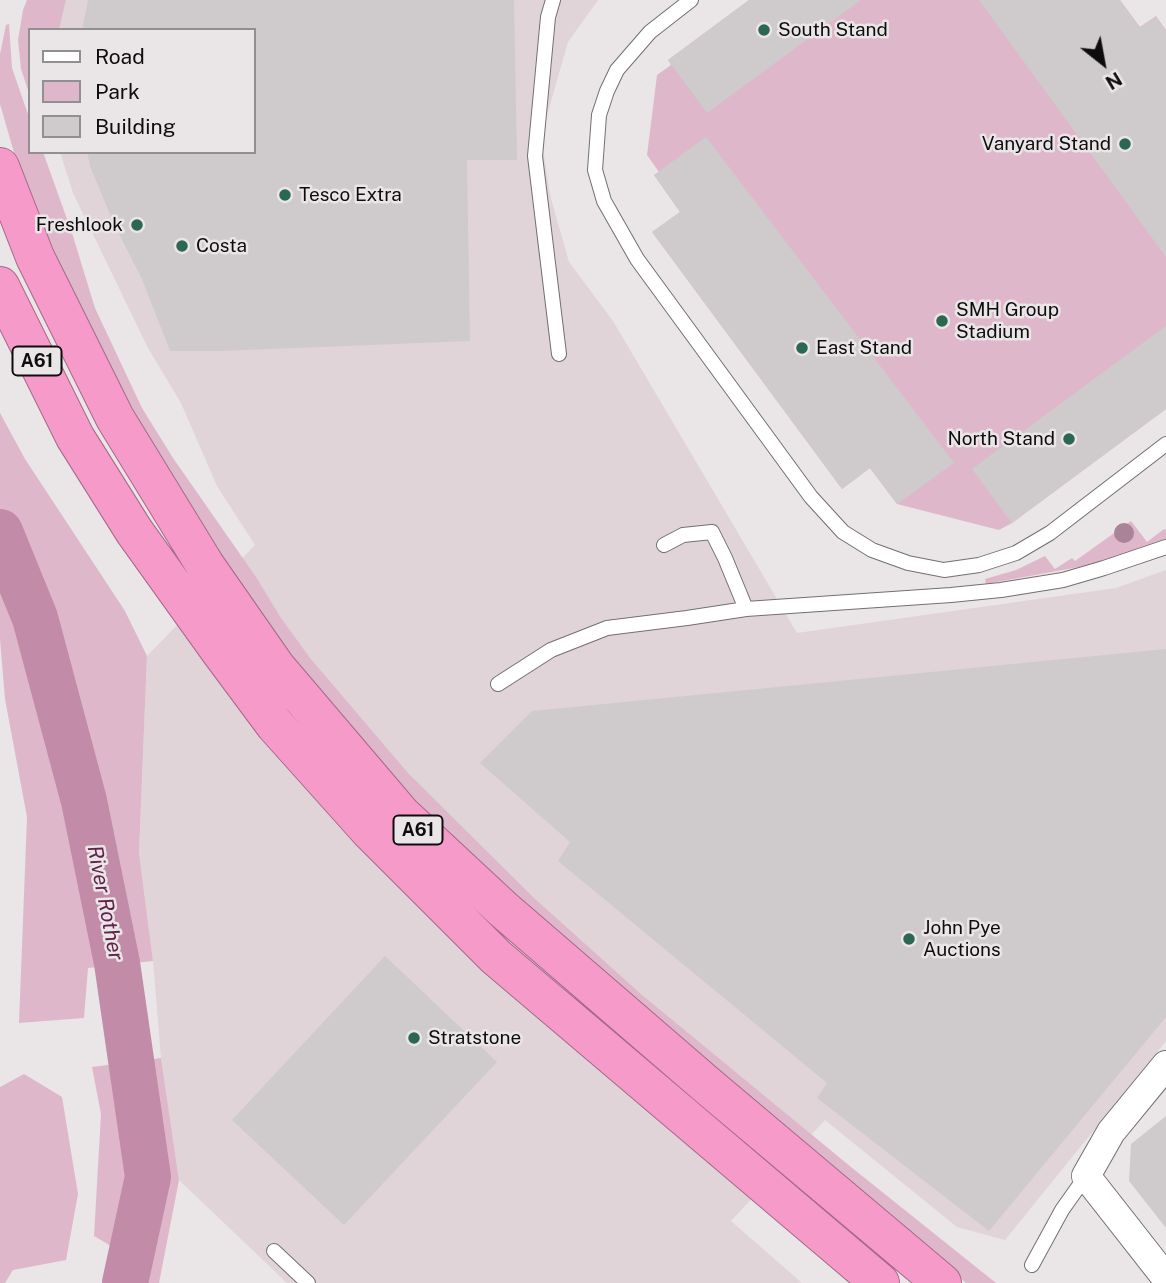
<!DOCTYPE html>
<style>
body{margin:0}
#map{position:relative;width:1166px;height:1283px;overflow:hidden;background:#eae5e7;font-family:"Public Sans",sans-serif}
canvas{display:block}
.legend{position:absolute;left:28px;top:28px;width:228px;height:126px;box-sizing:border-box;background:#eae5e7;border:2px solid #928f90;margin:0;padding:9px 12px;list-style:none;font-size:21px;color:#0e0d0d}
.legend li{display:flex;align-items:center;gap:14px;height:35px}
.legend b{width:35px;border:2px solid #928f90}
.north{position:absolute;left:1068px;top:28px;width:70px;height:70px;-webkit-text-stroke:5px #eae5e7;paint-order:stroke;rotate:149deg;font-size:19px;font-weight:700;line-height:28px;text-align:center;color:#0e0d0d}
.north::after{content:'';display:block;margin:auto;width:24px;height:32px;background:#0e0d0d;clip-path:polygon(50% 0,100% 100%,50% 72%,0 100%)}
</style>
<div id="map">
<canvas width="1166" height="1283"></canvas>
<ul class="legend">
<li><b style="height:9px;background:#fff"></b>Road</li>
<li><b style="height:19px;background:#deb8ca"></b>Park</li>
<li><b style="height:19px;background:#cfcbcd"></b>Building</li>
</ul>
<div class="north">N</div>
</div>
<script>
const context = document.querySelector('canvas').getContext('2d');
context.lineJoin = 'round';
function fillPath(path, color) { context.fillStyle = color; context.fill(path, 'evenodd'); }
const toPath = rows => new Path2D(rows.map(r => 'M' + r).join(''));
function strokePath(path, color, width, dash) { context.strokeStyle = color; context.lineWidth = width; context.lineCap = dash ? 'butt' : 'round'; context.setLineDash(dash || []); context.stroke(path); }
function write(font, color, halo, rows, align = 'center') {
  context.font = font + ' "Public Sans",sans-serif'; context.lineWidth = 5; context.setLineDash([]); context.textBaseline = 'middle'; context.strokeStyle = halo; context.fillStyle = color; for (const [text, x, y, turn = 0] of rows) {
    context.save(); context.translate(x, y); context.rotate((+turn || 0) * Math.PI / 180); context.textAlign = isNaN(turn) ? turn : align; if (halo) context.strokeText(text, 0, 0); context.fillText(text, 0, 0); context.restore();
  }
}
const built = toPath([
 [66,0,598,0,568,42,541,136,550,195,569,262,613,321,797,633,1116,588,1166,570,1166,1041,1005,1240,957,1227,825,1120,731,1221,802,1283,287,1283,179,1180,161,1058,153,961,139,853,147,656,255,545,217,486,181,403,148,348,73,193,60,152,254,152,254,30,59,30]
]);
const green = toPath([
 [27,0,66,0,59,30,30,30,30,96,21,69,18,40,23,10],
 [749,0,1120,0,1140,27,1156,16,1166,30,1166,409,1012,523,999,530,897,504,870,468,842,489,652,232,680,212,654,175,659,172,647,155,657,75,671,65,668,60],
 [9,24,12,68,30,120,30,152,43,152,72,233,95,308,142,408,173,458,256,577,281,618,310,658,408,773,534,898,642,995,851,1167,996,1283,966,1283,639,1008,436,823,347,722,266,624,219,554,154,448,98,344,43,227,17,163,0,104,0,54,6,25],
 [0,413,25,459,125,611,147,656,139,853,153,961,88,968,84,1018,19,1023,27,817,5,699,0,639],
 [1131,521,1147,542,1164,529,1166,530,1166,539,1123,556,1079,567,986,584,985,579,1016,570,1045,556,1055,569,1072,558,1075,561],
 [161,1058,179,1180,159,1283,112,1283,111,1246,94,1236,101,1114,92,1067],
 [24,1074,62,1097,78,1194,66,1260,13,1270,5,1283,0,1283,0,1087]
]);
const river = toPath([
 [0,532,35,618,84,801,117,963,148,1177,125,1283]
]);
const building = toPath([
 [88,0,514,0,517,160,467,160,470,341,223,351,170,351,142,279,114,224,90,166,87,152,254,152,254,30,82,30],
 [749,0,861,0,707,113,668,60],
 [979,0,1120,0,1140,28,1156,16,1166,31,1166,257],
 [706,137,954,463,897,504,870,468,842,489,652,232,680,212,654,175],
 [1166,326,1166,409,1012,523,972,469],
 [1166,649,1166,1017,989,1231,817,1098,827,1083,558,861,570,842,480,763,532,711],
 [385,956,497,1062,344,1225,232,1120],
 [1166,1116,1166,1228,1129,1181,1131,1144]
]);
const lane = toPath([
 [553,0,548,17,535,156,559,354],
 [691,0,650,32,617,70,607,91,599,115,595,170,604,201,637,259,811,497,843,532,872,550,908,563,944,570,979,565,1016,553,1050,533,1166,444],
 [664,545,683,535,712,532,725,558,746,609],
 [498,684,551,650,607,628,687,618,746,609,951,595,1001,590,1063,580,1104,568,1166,547],
 [274,1251,308,1283],
 [1032,1265,1062,1210,1086,1176]
]);
const street = toPath([
 [1166,1065,1111,1132,1086,1176,1166,1278]
]);
const highway = toPath([
 [0,167,35,257,115,418,205,565,276,667,402,815,503,909,708,1086,942,1283],
 [0,286,75,437,134,531,220,651,275,725,369,830,496,957,880,1283]
]);
const trees = [
 [1124,533]
];
const markers = [
 [764,30,7,"#2b6752"],
 [1125,144,7,"#2b6752"],
 [285,195,7,"#2b6752"],
 [137,225,7,"#2b6752"],
 [182,246,7,"#2b6752"],
 [942,321,7,"#2b6752"],
 [802,348,7,"#2b6752"],
 [1069,439,7,"#2b6752"],
 [909,939,7,"#2b6752"],
 [414,1038,7,"#2b6752"]
];
const shields = [
 [37,361,49],
 [418,830,49]
];
const shieldNames = [
 ["A61",37,361],
 ["A61",418,830]
];
const poiNames = [
 ["South Stand",778,30],
 ["Vanyard Stand",1111,144,"right"],
 ["Tesco Extra",299,195],
 ["Freshlook",123,225,"right"],
 ["Costa",196,246],
 ["SMH Group",956,310],
 ["Stadium",956,332],
 ["East Stand",816,348],
 ["North Stand",1055,439,"right"],
 ["John Pye",923,928],
 ["Auctions",923,950],
 ["Stratstone",428,1038]
];
const waterNames = [
 ["River Rother",105,903,79]
];
fillPath(built, '#e0d4d9');
fillPath(green, '#deb8ca');
strokePath(river, '#c28ca8', 46);
fillPath(building, '#cfcbcd');
strokePath(lane, '#736f71', 16);
strokePath(street, '#736f71', 30);
strokePath(highway, '#a56988', 40);
strokePath(lane, '#fff', 14);
strokePath(street, '#fff', 28);
strokePath(highway, '#f69aca', 38);
context.fillStyle = '#a98398';
for (const [x, y] of trees) { context.beginPath(); context.arc(x, y, 10, 0, 2 * Math.PI); context.fill(); }
for (const [x, y, r, color] of markers) { const dot = new Path2D(); dot.arc(x, y, r, 0, 2 * Math.PI); context.fillStyle = color; context.fill(dot); strokePath(dot, '#eae5e7', 2.5); }
for (const [x, y, w] of shields) { const box = new Path2D(); box.roundRect(x - w / 2, y - 14.5, w, 29, 5); context.fillStyle = '#eae5e7'; context.fill(box); strokePath(box, '#0e0d0d', 2); }
write('bold 18px', '#0e0d0d', null, shieldNames);
write('19px', '#0e0d0d', '#eae5e7', poiNames, 'left');
write('italic 21px', '#622147', '#eae5e7', waterNames);
</script>
